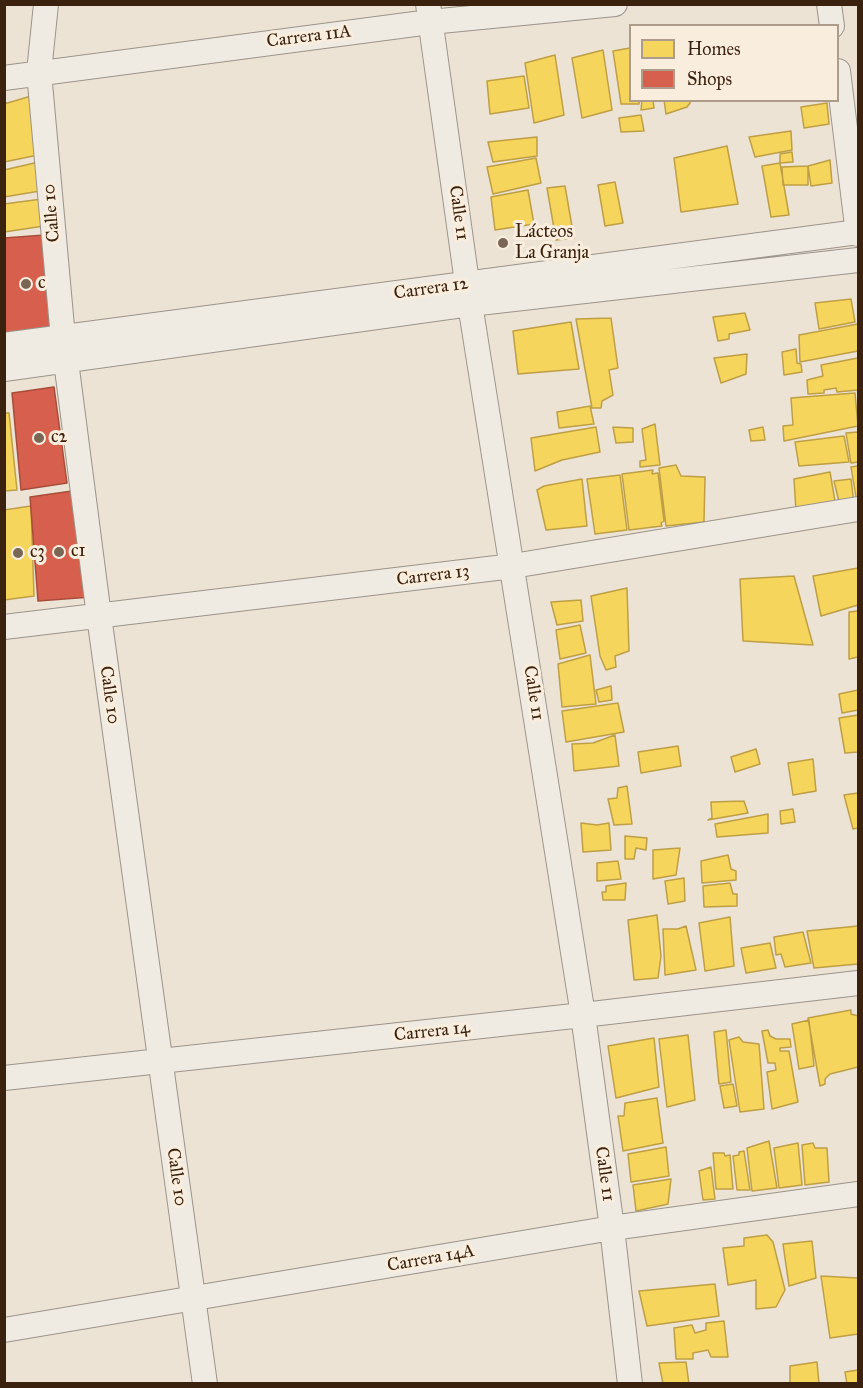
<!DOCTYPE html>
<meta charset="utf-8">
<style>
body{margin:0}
#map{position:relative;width:863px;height:1388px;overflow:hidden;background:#ece3d5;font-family:"IM FELL Great Primer",serif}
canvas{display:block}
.frame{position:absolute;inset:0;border:6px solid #3b220e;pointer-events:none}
.legend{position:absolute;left:629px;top:24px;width:210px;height:78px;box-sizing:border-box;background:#f9eddd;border:2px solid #ad9c8a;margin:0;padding:8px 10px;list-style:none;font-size:18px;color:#3b220e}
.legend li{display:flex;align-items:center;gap:12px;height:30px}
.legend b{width:30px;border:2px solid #ad9c8a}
</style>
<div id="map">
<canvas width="863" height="1388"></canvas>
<div class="frame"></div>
<ul class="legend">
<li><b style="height:16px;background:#f6d55c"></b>Homes</li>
<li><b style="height:16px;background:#d6604d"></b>Shops</li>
</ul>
</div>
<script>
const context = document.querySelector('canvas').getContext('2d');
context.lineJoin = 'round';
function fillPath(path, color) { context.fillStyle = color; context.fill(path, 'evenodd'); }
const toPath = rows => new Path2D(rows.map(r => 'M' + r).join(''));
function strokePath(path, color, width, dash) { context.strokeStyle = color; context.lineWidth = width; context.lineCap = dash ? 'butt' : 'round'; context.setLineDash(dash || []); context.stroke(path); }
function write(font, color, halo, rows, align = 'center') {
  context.font = font + ' "IM FELL Great Primer",serif'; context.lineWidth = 6; context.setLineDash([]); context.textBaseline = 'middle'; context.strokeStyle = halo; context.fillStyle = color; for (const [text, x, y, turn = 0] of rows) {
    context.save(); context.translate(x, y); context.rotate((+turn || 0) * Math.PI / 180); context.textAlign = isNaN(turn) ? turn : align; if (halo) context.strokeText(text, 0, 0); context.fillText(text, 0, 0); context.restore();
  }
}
const homes = toPath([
 [630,48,630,100,639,100,639,104,621,104,613,51,630,48],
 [603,50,612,110,582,118,572,58,603,50],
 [555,55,564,115,534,123,525,63,555,55],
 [524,76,529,108,490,114,487,81,524,76],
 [38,94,43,154,4,162,4,104,38,94],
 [642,100,653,100,654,108,641,110,642,100],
 [664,100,690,100,690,103,687,107,666,114,664,100],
 [827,103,829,124,804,128,801,107,827,103],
 [641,115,644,131,621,132,619,118,641,115],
 [791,131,792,150,755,157,749,137,791,131],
 [537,137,537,156,493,162,488,142,537,137],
 [727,146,738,204,681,212,674,158,727,146],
 [792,152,793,162,780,163,780,154,792,152],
 [536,158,541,183,493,194,487,167,536,158],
 [830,160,832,183,811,186,808,166,830,160],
 [43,161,46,190,4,197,4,170,43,161],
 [780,163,789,215,771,217,762,166,780,163],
 [808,166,808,185,783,185,782,167,808,166],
 [615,182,623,223,605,226,598,185,615,182],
 [565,186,574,238,556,240,547,188,565,186],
 [528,190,534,224,495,230,491,197,528,190],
 [42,199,44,226,4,232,4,204,42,199],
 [851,299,855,322,819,329,815,303,851,299],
 [745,313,750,330,729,334,729,339,718,341,713,317,745,313],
 [611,318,618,368,609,370,613,395,602,401,601,408,592,408,576,319,611,318],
 [571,322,579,369,518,374,513,331,571,322],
 [858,324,858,351,800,362,799,335,858,324],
 [796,349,797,363,801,364,802,372,784,375,782,352,796,349],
 [747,354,746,374,721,383,714,358,747,354],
 [858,358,858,390,837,392,836,388,824,390,824,393,808,394,807,380,823,376,821,365,858,358],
 [855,393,858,426,784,441,783,426,793,425,791,398,855,393],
 [590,406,594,424,559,428,557,412,590,406],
 [4,413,9,413,17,490,4,491,4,413],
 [655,424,660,465,640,467,640,461,646,460,642,429,655,424],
 [596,427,600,452,562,460,535,471,531,438,596,427],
 [613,427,633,428,633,442,616,443,613,427],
 [763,427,765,440,751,441,749,430,763,427],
 [858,432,858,462,851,463,846,433,858,432],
 [844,436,849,462,799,466,795,442,844,436],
 [676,465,681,476,705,477,704,522,666,526,659,468,676,465],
 [858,466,858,503,857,503,851,467,858,466],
 [653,470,652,474,658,473,664,521,661,523,662,526,629,530,622,474,653,470],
 [830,472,836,507,796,511,794,479,830,472],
 [620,475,627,530,595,534,587,479,620,475],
 [582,479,587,526,546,530,537,490,544,486,582,479],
 [851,479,854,504,840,506,834,481,851,479],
 [31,506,34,596,4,600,4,510,31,506],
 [858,568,858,605,821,616,813,576,858,568],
 [794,576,813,645,743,641,740,579,794,576],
 [627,588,629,651,615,656,616,667,606,670,600,656,591,596,627,588],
 [581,600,583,621,557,625,551,602,581,600],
 [858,611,858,657,849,659,849,612,858,611],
 [580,625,586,653,560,659,556,630,580,625],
 [590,655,596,704,562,707,558,664,590,655],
 [611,686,612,700,599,702,596,690,611,686],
 [858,690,858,710,842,713,839,694,858,690],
 [618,703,624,732,566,742,562,711,618,703],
 [858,715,858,752,845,753,839,718,858,715],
 [615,735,619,766,574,771,572,744,593,743,615,735],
 [678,746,681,766,641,773,638,752,678,746],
 [756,749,760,764,735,772,731,757,756,749],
 [813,759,816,791,793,795,788,763,813,759],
 [627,786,632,824,614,825,608,799,617,798,618,788,627,786],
 [858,793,858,828,853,829,844,795,858,793],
 [744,801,748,813,708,820,712,818,711,802,744,801],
 [793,809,795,822,781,824,780,811,793,809],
 [768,814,768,833,717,837,715,824,768,814],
 [581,823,597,825,609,823,611,850,583,852,581,823],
 [625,836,647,838,646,850,636,848,634,859,625,859,625,836],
 [680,848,676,875,653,879,653,850,680,848],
 [728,855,731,869,736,871,736,880,702,883,701,861,728,855],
 [618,861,621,879,597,881,597,863,618,861],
 [684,878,685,901,668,904,665,881,684,878],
 [626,883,625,900,603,900,602,892,606,892,606,886,626,883],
 [730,883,733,894,737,894,737,906,704,907,703,886,730,883],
 [657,915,661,956,658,978,634,980,628,920,657,915],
 [730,917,734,966,705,971,699,923,730,917],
 [686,926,696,970,665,975,663,929,678,929,686,926],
 [858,926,858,964,814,968,807,931,858,926],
 [803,932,811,963,785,967,781,954,776,955,774,937,803,932],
 [770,943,776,968,746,973,741,948,770,943],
 [851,1010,851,1014,858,1016,858,1067,830,1074,825,1079,825,1084,820,1086,808,1018,851,1010],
 [809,1020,814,1066,799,1069,792,1024,809,1020],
 [726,1030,731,1082,719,1084,714,1032,726,1030],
 [768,1030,770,1036,776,1039,790,1039,791,1047,780,1048,780,1051,789,1051,798,1102,772,1109,767,1072,776,1070,775,1063,768,1063,762,1031,768,1030],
 [688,1035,695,1100,667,1107,659,1039,688,1035],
 [739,1037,743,1042,759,1044,764,1109,740,1112,729,1040,739,1037],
 [654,1038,659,1087,616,1098,608,1046,654,1038],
 [733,1084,737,1106,724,1108,720,1086,733,1084],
 [657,1098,663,1143,623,1151,618,1116,624,1116,625,1103,657,1098],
 [769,1141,777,1188,752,1191,747,1148,769,1141],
 [798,1143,802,1185,779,1188,774,1148,798,1143],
 [813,1143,815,1148,827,1148,829,1182,805,1185,802,1145,813,1143],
 [666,1147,669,1176,631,1182,628,1154,666,1147],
 [744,1151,750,1190,737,1190,733,1156,739,1155,739,1152,744,1151],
 [713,1153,724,1153,725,1156,730,1155,733,1189,716,1189,713,1153],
 [711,1167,715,1199,703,1200,699,1171,711,1167],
 [671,1179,668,1204,636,1211,633,1185,671,1179],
 [767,1235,773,1242,785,1290,776,1307,756,1309,756,1280,728,1285,723,1248,744,1246,744,1238,767,1235],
 [812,1241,816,1278,789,1286,783,1244,812,1241],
 [821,1276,858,1278,858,1334,830,1338,821,1276],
 [715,1284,719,1316,647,1326,639,1291,715,1284],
 [724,1321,728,1357,711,1357,708,1350,693,1353,693,1359,676,1359,674,1328,692,1325,695,1333,706,1330,706,1323,724,1321],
 [686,1362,689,1384,663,1384,659,1363,686,1362],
 [817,1362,819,1384,790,1384,790,1366,817,1362],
 [858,1370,858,1384,847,1384,845,1372,858,1370]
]);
const shops = toPath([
 [45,235,50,329,4,333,4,238,45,235],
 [54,387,67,483,21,490,12,393,54,387],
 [72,491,91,597,38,601,30,497,72,491]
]);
const minor = toPath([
 [46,4,39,72,63,338,99,616,205,1384],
 [428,4,470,304,583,1015,612,1228,630,1384],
 [829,4,832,26],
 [838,71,858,234],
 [4,78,430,22,615,4],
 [4,345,858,232],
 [4,369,470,304,858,260],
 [4,627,513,566,858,509],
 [4,1078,583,1015,858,983],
 [4,1330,612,1228,858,1194]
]);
const markers = [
 [503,243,6,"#796654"],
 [26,284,6,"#796654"],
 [39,438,6,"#796654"],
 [59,552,6,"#796654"],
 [18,553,6,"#796654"]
];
const streetNames = [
 ["Carrera 11A",309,37,-7],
 ["Calle 10",52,213,-95],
 ["Calle 11",458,213,82],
 ["Carrera 12",431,289,-8],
 ["Carrera 13",433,576,-7],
 ["Calle 11",533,693,81],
 ["Calle 10",109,695,82],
 ["Carrera 14",432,1032,-6],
 ["Calle 11",604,1174,82],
 ["Calle 10",176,1177,82],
 ["Carrera 14A",431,1259,-10]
];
const poiNames = [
 ["Lácteos",515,233],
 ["La Granja",515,254],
 ["c",38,284],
 ["c2",51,438],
 ["c1",71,552],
 ["c3",30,553]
];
fillPath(homes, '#f6d55c');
strokePath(homes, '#be9f45', 1.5);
fillPath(shops, '#d6604d');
strokePath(shops, '#a84d3a', 1.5);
strokePath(minor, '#9c948a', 26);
strokePath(minor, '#efebe3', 24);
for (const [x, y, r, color] of markers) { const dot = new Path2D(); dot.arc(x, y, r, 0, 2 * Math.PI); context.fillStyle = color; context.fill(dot); strokePath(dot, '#f9eddd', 2); }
write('18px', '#3b220e', '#f9eddd', streetNames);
write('18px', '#3b220e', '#f9eddd', poiNames, 'left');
</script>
